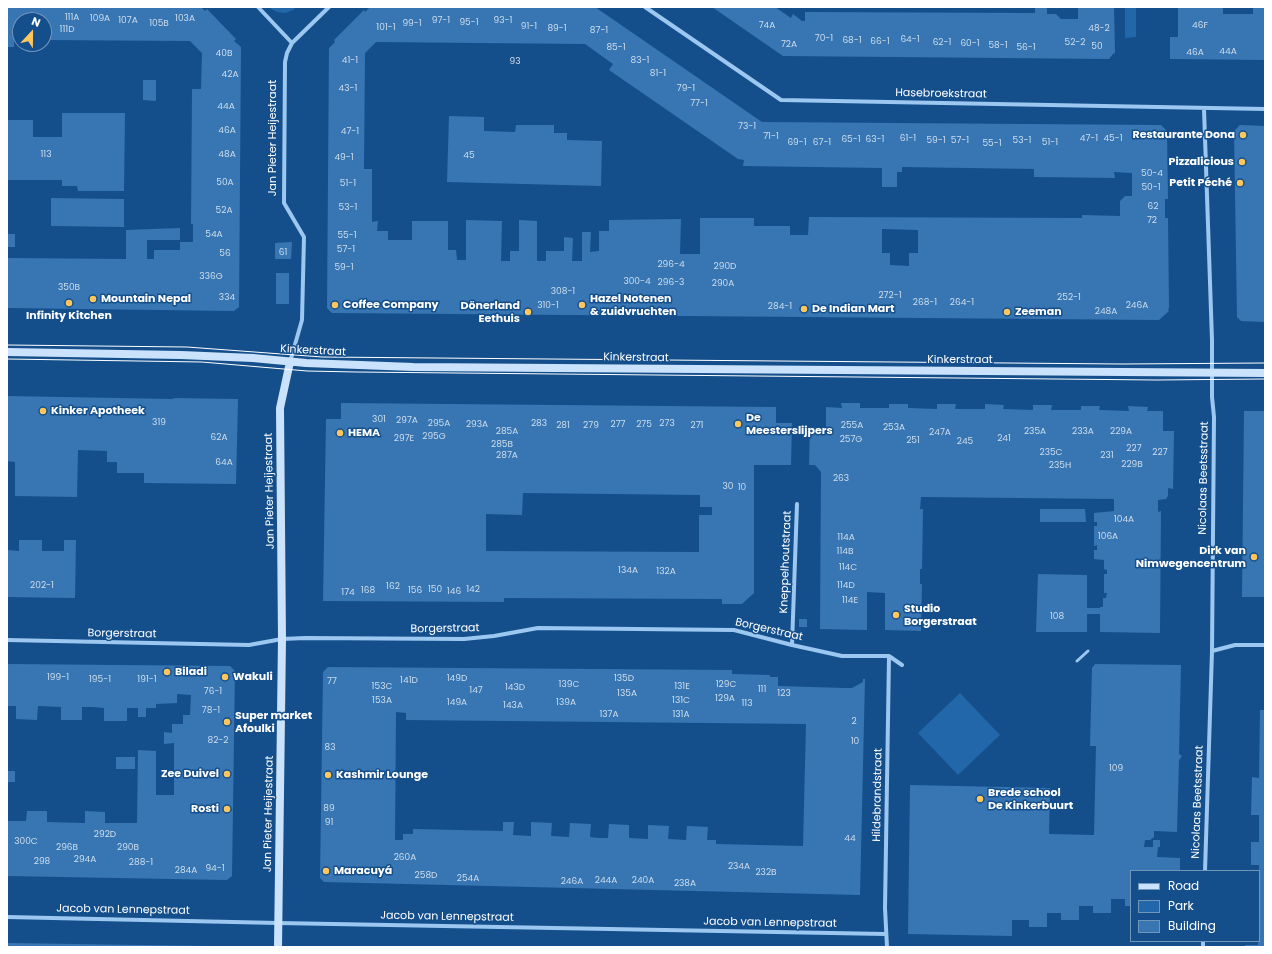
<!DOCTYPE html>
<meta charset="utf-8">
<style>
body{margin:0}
#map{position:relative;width:1272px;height:954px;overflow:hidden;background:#144f8c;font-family:Poppins,sans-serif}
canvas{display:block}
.frame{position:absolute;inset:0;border:8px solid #fff;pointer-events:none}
.legend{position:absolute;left:1130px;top:870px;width:130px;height:72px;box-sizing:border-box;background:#144f8c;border:1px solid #7295ba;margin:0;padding:5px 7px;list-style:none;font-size:12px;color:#fff}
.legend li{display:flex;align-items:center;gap:8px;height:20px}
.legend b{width:20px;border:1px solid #7295ba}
.north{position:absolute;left:12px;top:12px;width:40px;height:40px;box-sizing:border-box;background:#144f8c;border:1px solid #7295ba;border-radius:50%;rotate:22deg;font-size:11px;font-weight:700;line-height:16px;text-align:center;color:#fff}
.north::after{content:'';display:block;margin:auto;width:14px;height:18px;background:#ffc65b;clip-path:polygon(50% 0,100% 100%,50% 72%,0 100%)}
</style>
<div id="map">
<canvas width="1272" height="954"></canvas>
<div class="frame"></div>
<ul class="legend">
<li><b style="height:5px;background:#cae2fb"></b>Road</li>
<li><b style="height:11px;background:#2267a9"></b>Park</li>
<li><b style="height:11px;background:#3776b3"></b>Building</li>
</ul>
<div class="north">N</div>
</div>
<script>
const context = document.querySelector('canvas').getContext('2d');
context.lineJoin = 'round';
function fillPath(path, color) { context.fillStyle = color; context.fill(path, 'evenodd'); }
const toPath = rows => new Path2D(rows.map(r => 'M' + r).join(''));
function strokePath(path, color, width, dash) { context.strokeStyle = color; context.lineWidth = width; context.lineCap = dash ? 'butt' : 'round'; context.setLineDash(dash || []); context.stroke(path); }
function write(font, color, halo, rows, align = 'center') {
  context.font = font + ' Poppins,sans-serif'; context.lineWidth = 3; context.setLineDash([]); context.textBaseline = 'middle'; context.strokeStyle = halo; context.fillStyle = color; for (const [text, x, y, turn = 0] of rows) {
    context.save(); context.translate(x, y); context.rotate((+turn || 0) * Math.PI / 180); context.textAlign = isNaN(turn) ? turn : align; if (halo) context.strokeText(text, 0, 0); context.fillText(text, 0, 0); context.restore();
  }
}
const green = toPath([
 [268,7,296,7,293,10,285,13,277,12],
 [1125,7,1136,7,1136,37,1125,38],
 [960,693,1000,735,958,775,918,733]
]);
const building = toPath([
 [7,7,201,7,205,11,207,9,236,39,234,41,241,47,239,307,234,311,7,308,7,258,126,259,126,230,180,228,180,240,147,240,147,259,154,259,154,250,180,250,180,242,193,242,193,224,191,224,192,89,201,89,202,53,190,41,44,40,44,20,20,20,20,40,14,40,14,47,7,47],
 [370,7,595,7,762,122,1161,125,1167,131,1168,199,1165,199,1165,218,1168,218,1169,308,1168,310,1169,311,1159,320,332,313,327,308,329,48,335,42,334,40,364,10,365,12],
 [376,42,585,44,613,64,609,70,738,159,744,160,743,166,882,168,882,187,897,187,897,172,902,172,902,167,1034,169,1034,177,1115,178,1114,172,1132,173,1132,196,1125,196,1120,201,1120,216,1082,215,1082,218,809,217,808,235,790,235,790,226,754,226,754,218,700,218,700,254,680,254,681,219,609,220,609,231,599,231,599,251,590,252,591,232,582,232,582,261,572,261,573,238,564,237,564,251,546,251,546,261,537,261,537,221,519,220,519,251,510,251,510,261,501,261,502,221,466,220,466,260,457,260,456,250,448,250,448,221,412,221,412,240,388,240,388,231,377,231,378,221,372,222,372,169,364,169,365,53],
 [882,229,918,230,918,253,909,253,909,266,890,265,890,253,882,253],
 [712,7,775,7,791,18,793,14,802,21,805,21,805,12,1035,13,1035,7,1047,7,1047,14,1056,14,1061,19,1078,19,1078,7,1114,7,1115,53,1113,54,1109,59,783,56],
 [1178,7,1223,7,1223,14,1253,14,1253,7,1265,7,1265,60,1170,59,1170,37,1178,37],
 [143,80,156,80,156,101,143,100],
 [62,113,125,113,124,191,78,191,77,186,62,186,62,180,7,180,7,120,33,120,33,137,62,137],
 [449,116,484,117,484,131,515,132,516,125,554,125,554,133,567,133,567,140,602,141,601,186,447,182],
 [1240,125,1265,126,1265,322,1241,321,1237,317,1234,131],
 [51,198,124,199,124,227,51,226],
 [7,234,15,234,15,247,7,247],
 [292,242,291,259,275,259,275,243],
 [276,273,289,273,289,304,276,304],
 [7,396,173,399,173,397,174,399,175,398,238,399,236,484,144,483,144,473,117,473,117,462,107,462,107,451,78,450,77,497,15,496,15,462,7,461],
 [341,403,776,407,776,423,792,423,791,465,754,465,754,593,742,604,722,604,722,599,504,598,504,602,323,601,326,419,341,419],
 [523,493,700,495,700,507,712,507,712,515,699,515,699,552,486,551,486,514,522,515],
 [841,403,860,403,860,408,889,408,889,404,908,404,908,408,937,409,937,404,956,404,955,409,985,409,985,404,1004,405,1003,409,1033,410,1033,405,1052,405,1051,410,1081,410,1081,406,1100,406,1099,410,1129,411,1128,406,1148,407,1147,411,1163,411,1163,431,1174,431,1173,489,1168,488,1168,496,1166,499,1158,500,1158,512,1161,511,1160,633,1100,632,1100,614,1087,614,1087,632,1036,632,1038,574,1087,575,1087,608,1100,608,1100,607,1103,607,1103,598,1106,598,1107,593,1104,593,1104,574,1107,574,1107,570,1104,569,1104,560,1094,559,1094,550,1097,550,1097,545,1094,546,1094,526,1097,526,1097,522,1094,522,1094,513,1114,511,1114,499,921,497,920,509,923,509,922,569,920,569,920,584,922,584,921,631,885,630,885,593,867,592,867,630,820,629,821,472,815,465,809,465,810,427,826,427,826,407,842,408],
 [1244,411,1265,411,1265,597,1242,597],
 [1040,509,1085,509,1086,522,1040,522],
 [19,540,42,540,42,551,64,551,64,540,76,540,75,598,7,597,7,550,19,551],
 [799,619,807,619,807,627,799,627],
 [7,664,230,666,235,671,232,876,227,880,7,876,7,821,26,821,27,811,47,811,47,822,85,823,85,811,105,812,105,823,137,823,138,750,156,751,156,795,174,795,174,743,164,744,164,732,172,733,172,724,183,724,183,715,190,715,191,695,177,694,177,703,156,704,156,708,146,708,146,717,138,717,138,708,127,708,127,721,104,721,104,708,93,707,82,707,82,720,61,720,61,707,38,706,37,720,16,719,16,706,7,706],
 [1095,664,1181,665,1179,754,1182,756,1179,760,1177,832,1154,831,1154,837,1150,840,1145,840,1144,847,1153,847,1153,840,1160,840,1160,847,1158,847,1157,857,1180,858,1180,871,1131,871,1131,906,1125,906,1125,899,1111,899,1111,913,1093,913,1093,906,1079,906,1079,920,1061,920,1061,913,1047,913,1047,927,1029,927,1029,920,1012,920,1012,936,908,934,910,785,1050,788,1049,834,1094,835,1096,746,1090,746,1092,668],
 [328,667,732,670,732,674,770,675,770,677,778,677,778,686,844,688,852,688,863,682,863,679,865,679,860,895,324,882,320,878,323,672],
 [396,712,406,713,406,720,806,724,803,846,716,844,716,840,707,840,708,827,687,826,686,840,668,839,669,826,648,825,648,839,629,838,629,825,609,824,608,838,599,838,590,837,591,824,570,823,569,837,551,836,552,823,531,822,531,836,513,835,514,822,503,822,503,831,413,829,413,834,403,834,403,840,395,840],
 [1260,710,1265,710,1265,947,1245,947,1245,945,1258,945,1258,941,1259,941,1259,865,1251,865,1251,842,1259,842,1259,815,1251,815,1252,777,1259,778],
 [116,757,135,757,135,769,116,769],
 [7,771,15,771,15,782,7,782],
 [7,943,211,946,211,947,7,947]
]);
const lane = toPath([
 [1077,661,1088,651]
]);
const street = toPath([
 [258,7,292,43],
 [645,7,781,100,1265,109],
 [1204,109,1212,340,1212,397,1214,417,1212,651,1205,871],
 [290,362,302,320,304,237,284,203,285,62,287,53,292,43,329,7],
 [7,640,249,645,282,639,305,638,464,639,494,636,538,628,734,630,792,645,842,656,889,656,902,665],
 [792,645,797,504],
 [1212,651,1235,645,1265,645],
 [7,917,278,923,886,934],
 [887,947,885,908,889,656],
 [1203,947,1203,941]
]);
const secondary = toPath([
 [7,352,181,355,253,358,306,363,413,367,1265,373],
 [278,947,282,639,280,408,290,362]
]);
const tram = toPath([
 [7,345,187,347,322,357,1122,364,1265,363],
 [7,359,202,362,307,371,356,372,1156,380,1265,379]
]);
const markers = [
 [1243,135,4,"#ffc65b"],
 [1242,162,4,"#ffc65b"],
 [1240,183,4,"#ffc65b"],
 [93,299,4,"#ffc65b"],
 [69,303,4,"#ffc65b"],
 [335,305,4,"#ffc65b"],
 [582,305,4,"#ffc65b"],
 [804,309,4,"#ffc65b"],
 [528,312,4,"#ffc65b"],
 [1007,312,4,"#ffc65b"],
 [43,411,4,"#ffc65b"],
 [738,424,4,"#ffc65b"],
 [340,433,4,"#ffc65b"],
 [1254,557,4,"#ffc65b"],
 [896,615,4,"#ffc65b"],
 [167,672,4,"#ffc65b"],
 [225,677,4,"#ffc65b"],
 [227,722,4,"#ffc65b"],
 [227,774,4,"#ffc65b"],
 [328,775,4,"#ffc65b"],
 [980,799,4,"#ffc65b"],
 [227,809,4,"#ffc65b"],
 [326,871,4,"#ffc65b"]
];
const numberNames = [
 ["111A",72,18],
 ["109A",100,19],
 ["103A",185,19],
 ["107A",128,21],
 ["97-1",441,21],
 ["93-1",503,21],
 ["95-1",469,23],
 ["105B",159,24],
 ["99-1",412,24],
 ["74A",767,26],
 ["46F",1200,26],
 ["91-1",529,27],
 ["101-1",386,28],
 ["89-1",557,29],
 ["48-2",1099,29],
 ["111D",67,30],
 ["87-1",599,31],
 ["70-1",824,39],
 ["64-1",910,40],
 ["68-1",852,41],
 ["66-1",880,42],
 ["62-1",942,43],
 ["52-2",1075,43],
 ["60-1",970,44],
 ["72A",789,45],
 ["58-1",998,46],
 ["50",1097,47],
 ["85-1",616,48],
 ["56-1",1026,48],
 ["44A",1228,52],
 ["46A",1195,53],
 ["40B",224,54],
 ["41-1",350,61],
 ["83-1",640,61],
 ["93",515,62],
 ["81-1",658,74],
 ["42A",230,75],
 ["43-1",348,89],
 ["79-1",686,89],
 ["77-1",699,104],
 ["44A",226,107],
 ["73-1",747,127],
 ["46A",227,131],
 ["47-1",350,132],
 ["71-1",771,137],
 ["61-1",908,139],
 ["47-1",1089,139],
 ["45-1",1113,139],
 ["65-1",851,140],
 ["63-1",875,140],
 ["59-1",936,141],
 ["57-1",960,141],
 ["53-1",1022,141],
 ["69-1",797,143],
 ["67-1",822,143],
 ["51-1",1050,143],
 ["55-1",992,144],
 ["113",46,155],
 ["48A",227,155],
 ["45",469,156],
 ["49-1",344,158],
 ["50-4",1152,174],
 ["50A",225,183],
 ["51-1",348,184],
 ["50-1",1151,188],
 ["62",1153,207],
 ["53-1",348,208],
 ["52A",224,211],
 ["72",1152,221],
 ["54A",214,235],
 ["55-1",347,236],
 ["57-1",346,250],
 ["61",283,253],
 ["56",225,254],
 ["296-4",671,265],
 ["290D",725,267],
 ["59-1",344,268],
 ["336G",211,277],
 ["300-4",637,282],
 ["296-3",671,283],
 ["290A",723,284],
 ["350B",69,288],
 ["308-1",563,292],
 ["272-1",890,296],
 ["334",227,298],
 ["252-1",1069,298],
 ["268-1",925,303],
 ["264-1",962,303],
 ["310-1",548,306],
 ["246A",1137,306],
 ["284-1",780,307],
 ["248A",1106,312],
 ["301",379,420],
 ["297A",407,421],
 ["319",159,423],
 ["295A",439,424],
 ["283",539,424],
 ["273",667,424],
 ["293A",477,425],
 ["277",618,425],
 ["275",644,425],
 ["281",563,426],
 ["279",591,426],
 ["271",697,426],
 ["255A",852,426],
 ["253A",894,428],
 ["285A",507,432],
 ["235A",1035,432],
 ["233A",1083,432],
 ["229A",1121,432],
 ["247A",940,433],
 ["295G",434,437],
 ["62A",219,438],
 ["297E",404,439],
 ["241",1004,439],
 ["257G",851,440],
 ["251",913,441],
 ["245",965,442],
 ["285B",502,445],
 ["227",1134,449],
 ["235C",1051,453],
 ["227",1160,453],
 ["287A",507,456],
 ["231",1107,456],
 ["64A",224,463],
 ["229B",1132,465],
 ["235H",1060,466],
 ["263",841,479],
 ["30",728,487],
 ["10",742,488],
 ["104A",1124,520],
 ["106A",1108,537],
 ["114A",846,538],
 ["114B",845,552],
 ["114C",848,568],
 ["134A",628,571],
 ["132A",666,572],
 ["202-1",42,586],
 ["114D",846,586],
 ["162",393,587],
 ["150",435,590],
 ["142",473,590],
 ["168",368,591],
 ["156",415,591],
 ["146",454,592],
 ["174",348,593],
 ["114E",850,601],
 ["108",1057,617],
 ["199-1",58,678],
 ["149D",457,679],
 ["135D",624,679],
 ["195-1",100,680],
 ["191-1",147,680],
 ["141D",409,681],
 ["77",332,682],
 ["139C",569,685],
 ["129C",726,685],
 ["153C",382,687],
 ["131E",682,687],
 ["143D",515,688],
 ["111",762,690],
 ["147",476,691],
 ["76-1",213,692],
 ["135A",627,694],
 ["123",784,694],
 ["129A",725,699],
 ["153A",382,701],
 ["131C",681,701],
 ["149A",457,703],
 ["139A",566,703],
 ["113",747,704],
 ["143A",513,706],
 ["78-1",211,711],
 ["137A",609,715],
 ["131A",681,715],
 ["2",854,722],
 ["82-2",218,741],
 ["10",855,742],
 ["83",330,748],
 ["109",1116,769],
 ["89",329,809],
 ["91",329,823],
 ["292D",105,835],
 ["44",850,839],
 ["300C",26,842],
 ["296B",67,848],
 ["290B",128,848],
 ["260A",405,858],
 ["294A",85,860],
 ["298",42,862],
 ["288-1",141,863],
 ["234A",739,867],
 ["94-1",215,869],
 ["284A",186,871],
 ["232B",766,873],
 ["258D",426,876],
 ["254A",468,879],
 ["244A",606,881],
 ["240A",643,881],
 ["246A",572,882],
 ["238A",685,884]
];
const streetNames = [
 ["Hasebroekstraat",941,94,1],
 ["Jan Pieter Heijestraat",273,138,-90],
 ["Kinkerstraat",313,351,3],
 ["Kinkerstraat",636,358,1],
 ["Kinkerstraat",960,360],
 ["Nicolaas Beetsstraat",1204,478,-89],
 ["Jan Pieter Heijestraat",270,491,-91],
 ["Kneppelhoutstraat",786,562,-88],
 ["Borgerstraat",445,629,-1],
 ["Borgerstraat",769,630,13],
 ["Borgerstraat",122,634,1],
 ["Hildebrandstraat",878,795,-89],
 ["Nicolaas Beetsstraat",1198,802,-88],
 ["Jan Pieter Heijestraat",269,814,-89],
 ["Jacob van Lennepstraat",123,910,1],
 ["Jacob van Lennepstraat",447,917,1],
 ["Jacob van Lennepstraat",770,923,1]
];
const poiNames = [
 ["Restaurante Dona",1235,135,"right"],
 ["Pizzalicious",1234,162,"right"],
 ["Petit Péché",1232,183,"right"],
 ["Mountain Nepal",101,299],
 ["Hazel Notenen",590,299],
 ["& zuidvruchten",590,312],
 ["Coffee Company",343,305],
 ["Dönerland",520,306,"right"],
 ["Eethuis",520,319,"right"],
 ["De Indian Mart",812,309],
 ["Zeeman",1015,312],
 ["Infinity Kitchen",69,316,"center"],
 ["Kinker Apotheek",51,411],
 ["De",746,418],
 ["Meesterslijpers",746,431],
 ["HEMA",348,433],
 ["Dirk van",1246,551,"right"],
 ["Nimwegencentrum",1246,564,"right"],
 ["Studio",904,609],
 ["Borgerstraat",904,622],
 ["Biladi",175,672],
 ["Wakuli",233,677],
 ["Super market",235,716],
 ["Afoulki",235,729],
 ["Zee Duivel",219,774,"right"],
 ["Kashmir Lounge",336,775],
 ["Brede school",988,793],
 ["De Kinkerbuurt",988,806],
 ["Rosti",219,809,"right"],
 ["Maracuyá",334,871]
];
fillPath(green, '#2267a9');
fillPath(building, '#3776b3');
strokePath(lane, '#9cc7f0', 3);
strokePath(street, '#9cc7f0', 4);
strokePath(secondary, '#cae2fb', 8);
strokePath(tram, '#fff', 1);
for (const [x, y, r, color] of markers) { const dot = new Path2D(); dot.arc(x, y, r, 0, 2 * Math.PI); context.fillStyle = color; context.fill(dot); strokePath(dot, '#144f8c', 1.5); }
write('9px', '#cdddec', null, numberNames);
write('11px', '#fff', '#144f8c', streetNames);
write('bold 11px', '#fff', '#144f8c', poiNames, 'left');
</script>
